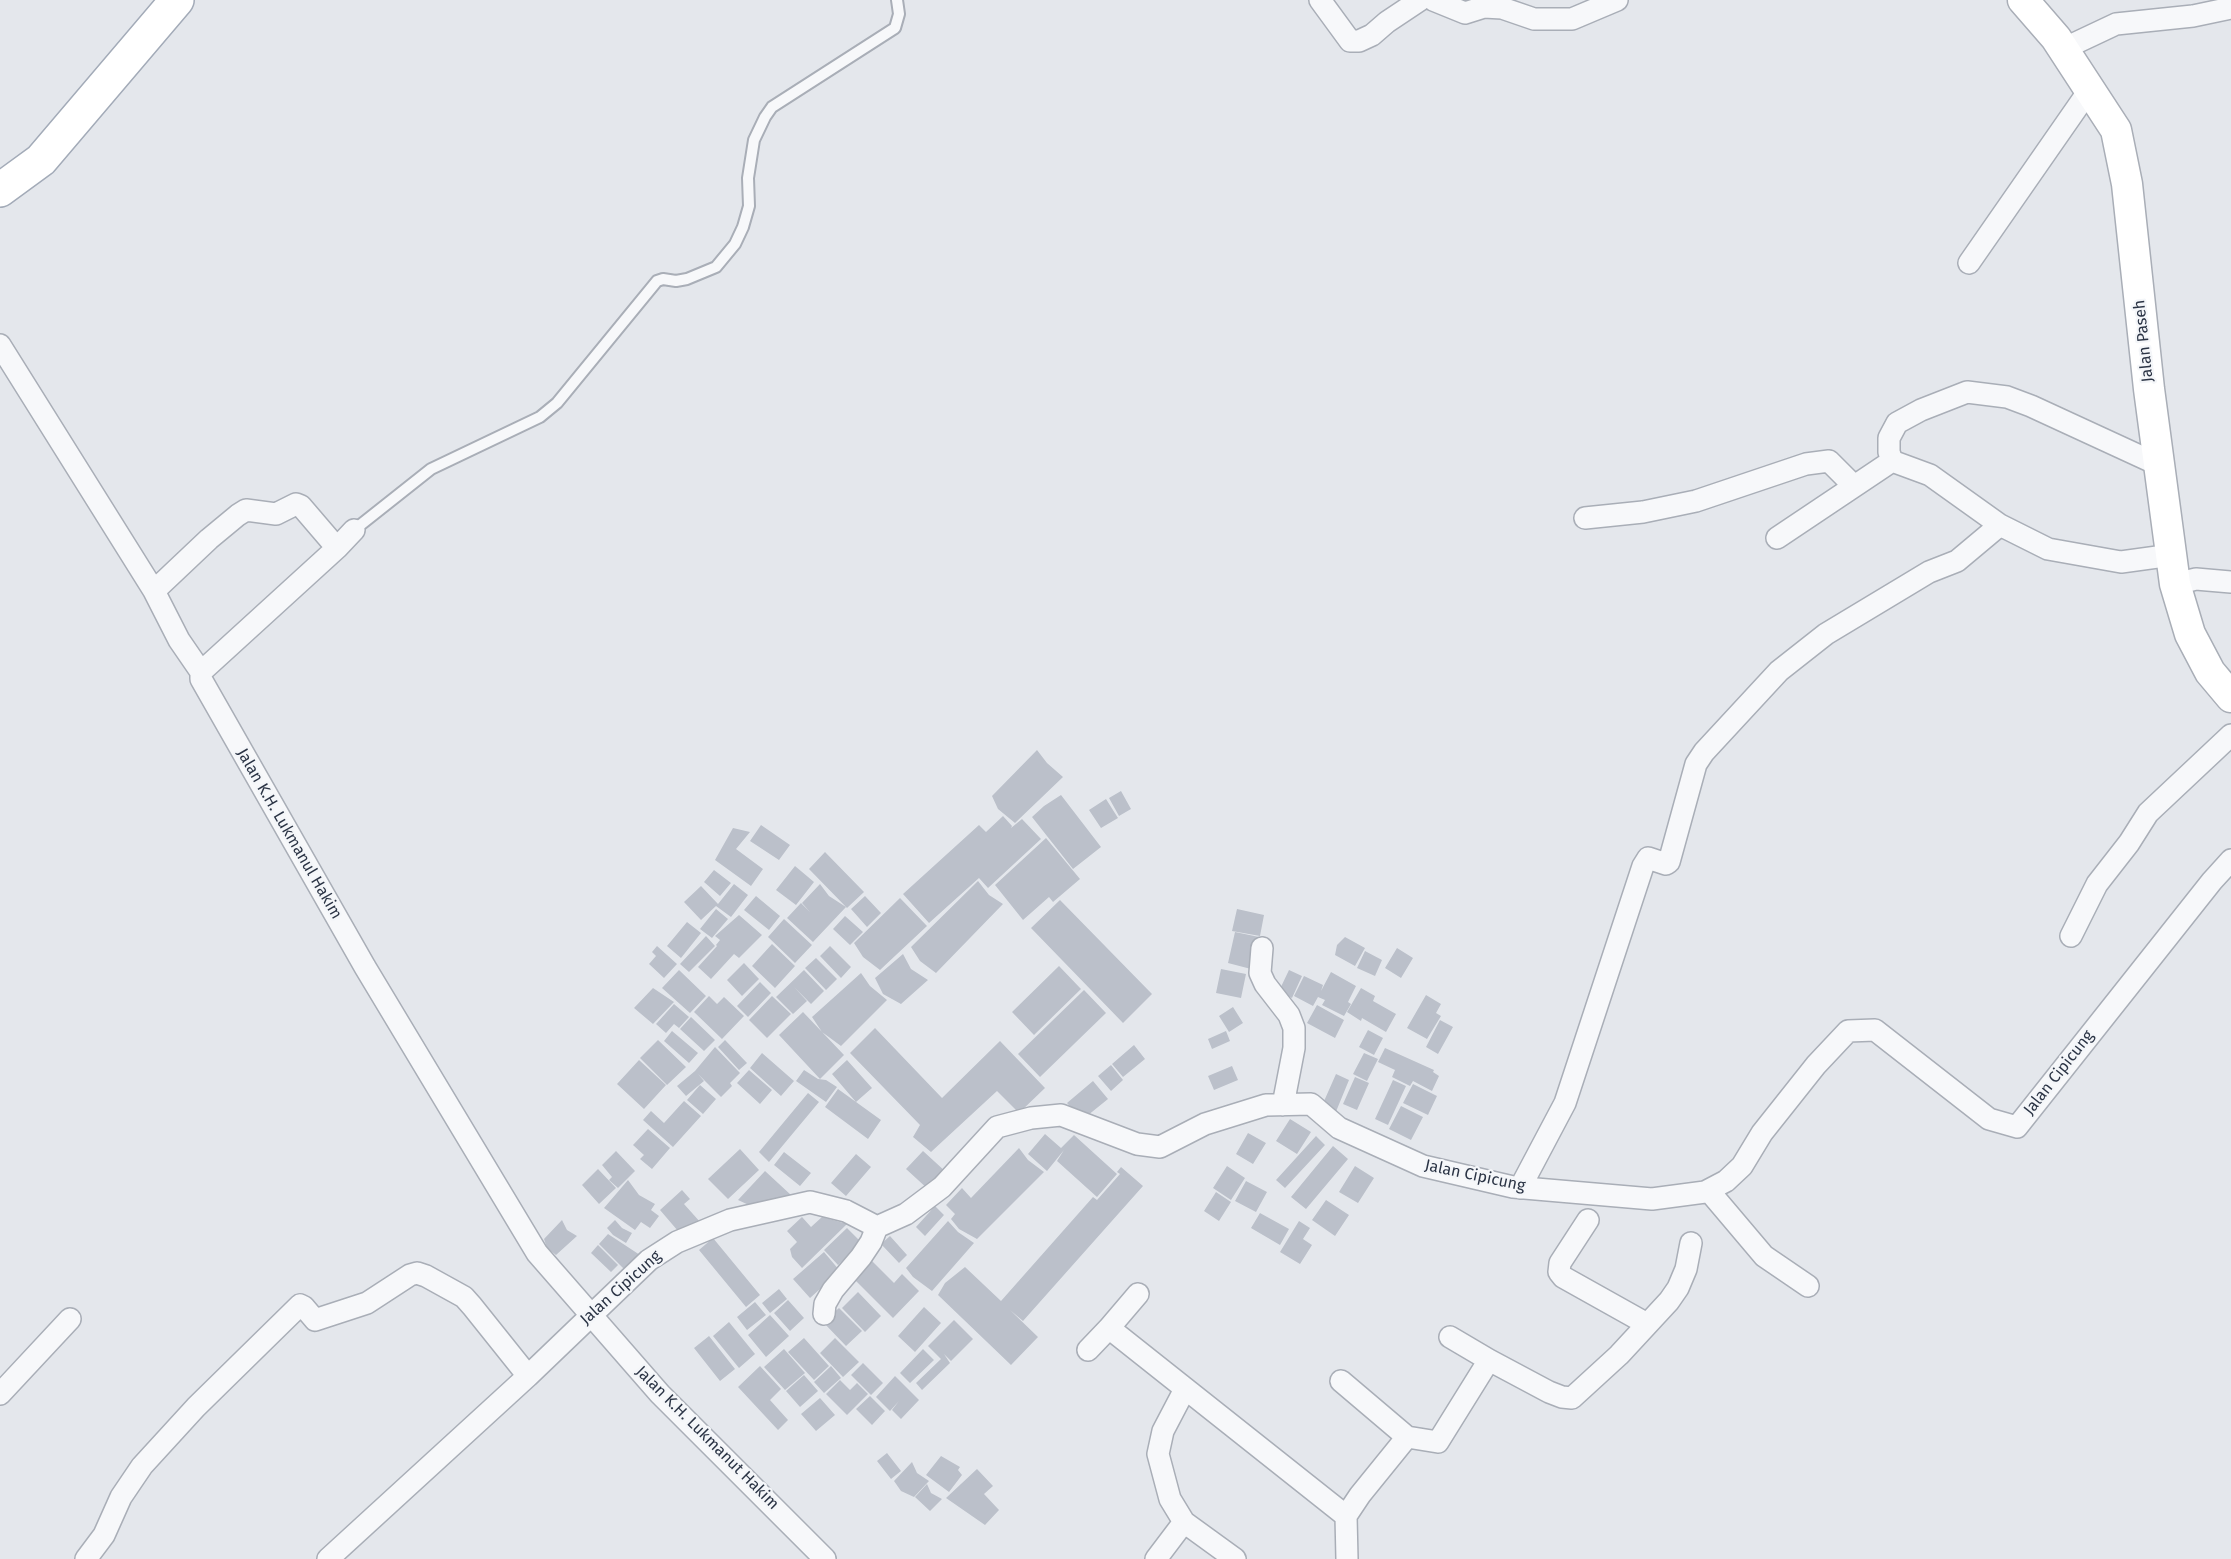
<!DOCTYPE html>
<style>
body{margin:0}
canvas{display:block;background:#e4e7ec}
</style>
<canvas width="2231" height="1559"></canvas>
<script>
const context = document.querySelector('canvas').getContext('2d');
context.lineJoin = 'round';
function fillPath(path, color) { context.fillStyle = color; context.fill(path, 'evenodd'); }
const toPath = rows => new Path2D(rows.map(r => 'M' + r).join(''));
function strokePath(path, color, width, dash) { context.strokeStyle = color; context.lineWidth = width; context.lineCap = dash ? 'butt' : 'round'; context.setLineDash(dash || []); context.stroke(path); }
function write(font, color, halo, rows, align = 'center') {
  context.font = font + ' "Fira Sans",sans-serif'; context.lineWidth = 4.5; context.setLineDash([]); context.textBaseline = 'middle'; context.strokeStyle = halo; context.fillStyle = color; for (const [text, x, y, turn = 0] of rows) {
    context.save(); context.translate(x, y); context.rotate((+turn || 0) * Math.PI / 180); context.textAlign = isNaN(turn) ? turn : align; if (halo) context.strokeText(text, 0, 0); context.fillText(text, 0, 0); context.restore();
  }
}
const building = toPath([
 [1037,750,1047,763,1063,777,1015,823,998,809,992,796],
 [1121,791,1131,809,1119,816,1109,798],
 [1061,795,1101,847,1073,869,1032,817,1044,806],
 [1106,799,1118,818,1101,828,1089,810],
 [1003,816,1012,826,1011,828,1022,819,1041,839,988,888,979,878,929,923,903,894,979,825,986,832],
 [761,825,790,845,779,860,750,841],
 [733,828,750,832,736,849,763,869,751,886,715,860],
 [1046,838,1080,879,1053,902,1049,897,1023,920,995,885],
 [825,852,864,892,847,908,809,869],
 [795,866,814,882,796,905,776,890],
 [714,870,731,883,720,896,704,882],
 [978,881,989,895,1003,904,936,973,920,961,911,947],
 [734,884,748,895,731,917,716,906,701,920,684,902,701,886,718,904],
 [820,884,829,896,846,907,813,942,787,918,801,903,810,912,802,903],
 [756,896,780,916,769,930,744,910],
 [865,896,881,913,867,927,851,909],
 [900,898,927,926,880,970,863,957,854,943],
 [1060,900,1152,994,1123,1023,1031,928],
 [716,909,728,919,712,938,700,929],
 [1237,909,1264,915,1260,936,1232,931],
 [739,915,762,935,739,958,734,954,711,979,698,967,717,946,716,945,720,940,715,936],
 [845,916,863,932,850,945,833,929],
 [784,919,812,945,795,963,768,937],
 [687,922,701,933,681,958,667,946],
 [1235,932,1259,937,1251,969,1228,963],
 [706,936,715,946,689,972,680,964],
 [1345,937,1365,948,1355,966,1335,955,1337,945],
 [772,944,795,966,775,988,752,966],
 [657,946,677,964,664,978,649,964,656,956,652,952],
 [830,946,851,967,841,978,820,956],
 [1397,948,1413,958,1401,978,1385,968],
 [1365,951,1382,960,1375,976,1357,968],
 [903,954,911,969,928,980,901,1004,883,994,875,978],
 [816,958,837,979,826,990,805,968],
 [744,963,759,979,742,996,727,980],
 [1059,966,1081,989,1034,1035,1012,1012],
 [1221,969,1246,974,1241,998,1216,993],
 [679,970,706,996,690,1013,662,988],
 [804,970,824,991,811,1004,794,987,807,1001,793,1014,776,997],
 [1289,970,1302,976,1292,998,1279,991],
 [1331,972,1356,986,1348,1002,1351,1004,1344,1016,1322,1005,1325,1000,1318,997,1313,1006,1294,996,1304,976,1323,985,1321,991],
 [861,973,870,986,887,1000,841,1046,822,1032,812,1017],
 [760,982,771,993,748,1017,737,1006],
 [653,988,674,1002,653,1024,634,1008],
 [1361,988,1375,996,1373,1001,1396,1014,1386,1032,1362,1018,1361,1021,1347,1012],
 [1084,990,1106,1013,1040,1077,1018,1054],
 [1426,995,1441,1004,1436,1013,1441,1016,1427,1039,1407,1028],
 [709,996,717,1004,724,997,744,1016,722,1039,694,1012],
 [772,996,791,1014,767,1038,749,1020],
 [674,1004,689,1017,679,1028,674,1024,666,1033,656,1024],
 [1317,1005,1344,1020,1335,1038,1307,1023],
 [1233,1007,1243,1023,1229,1032,1219,1016],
 [803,1012,844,1055,820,1079,779,1035],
 [691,1017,715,1040,704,1051,680,1029],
 [1440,1020,1453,1027,1438,1054,1426,1047],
 [875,1028,942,1098,1000,1041,1045,1088,1019,1113,997,1091,931,1152,913,1137,920,1125,850,1053],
 [1368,1030,1383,1038,1374,1055,1359,1047],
 [672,1031,698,1053,689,1063,664,1041],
 [1226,1031,1230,1041,1212,1049,1208,1039],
 [658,1040,686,1067,667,1085,640,1058],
 [725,1040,747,1063,739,1070,718,1047],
 [1134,1045,1145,1059,1123,1077,1112,1064],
 [715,1047,740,1073,730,1083,732,1086,721,1097,698,1074,704,1081,686,1096,677,1086,695,1071],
 [1385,1048,1434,1070,1433,1072,1439,1076,1432,1091,1413,1081,1410,1086,1392,1077,1395,1070,1378,1062],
 [762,1053,794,1081,781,1096,750,1068],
 [1364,1053,1378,1059,1367,1081,1353,1074],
 [639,1060,666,1085,644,1109,617,1084],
 [847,1060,872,1088,856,1102,832,1074],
 [1111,1065,1123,1080,1111,1091,1098,1076],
 [1232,1066,1238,1080,1214,1090,1208,1076],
 [749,1070,772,1090,760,1104,737,1083],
 [804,1070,818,1079,826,1080,837,1087,826,1102,796,1081],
 [1336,1074,1349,1080,1335,1114,1321,1108],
 [1355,1077,1369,1083,1357,1110,1343,1104],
 [1393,1080,1406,1086,1388,1125,1375,1119],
 [1093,1081,1108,1099,1082,1120,1067,1103],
 [1413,1084,1437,1096,1428,1115,1403,1103],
 [700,1085,716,1099,703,1114,687,1100],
 [838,1089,881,1120,868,1139,825,1107],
 [808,1093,819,1102,769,1162,759,1152],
 [684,1101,701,1116,673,1147,643,1120,651,1111,664,1123],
 [1401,1106,1423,1117,1411,1140,1389,1129],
 [1290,1119,1311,1132,1297,1154,1276,1141],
 [648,1129,670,1148,652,1169,640,1159,644,1155,633,1145],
 [1248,1133,1266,1143,1253,1164,1236,1154],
 [1045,1134,1061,1148,1074,1135,1117,1174,1097,1197,1057,1161,1064,1150,1047,1171,1028,1154],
 [1316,1136,1325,1145,1285,1188,1276,1180],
 [1333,1146,1348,1159,1306,1209,1291,1197],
 [1019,1148,1028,1160,1044,1172,977,1239,959,1229,951,1219,955,1214,946,1205,962,1188,971,1198],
 [740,1149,759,1170,728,1199,708,1179],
 [616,1151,635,1171,618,1188,609,1180,612,1177,602,1165],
 [923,1151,946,1172,929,1190,906,1169],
 [784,1152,811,1173,800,1186,774,1165],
 [856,1154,871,1167,846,1196,831,1183],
 [1227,1166,1245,1178,1231,1200,1213,1188],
 [1355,1166,1374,1178,1358,1203,1339,1192],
 [1121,1167,1143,1186,1023,1321,1010,1310,1038,1337,1011,1365,938,1295,945,1283,965,1267,1001,1301,1093,1197,1097,1200,1120,1174,1117,1172],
 [598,1169,616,1188,599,1204,582,1185],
 [765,1171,791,1195,764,1212,738,1200],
 [628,1180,639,1195,655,1204,651,1210,659,1216,650,1228,641,1222,635,1230,604,1208],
 [1246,1181,1267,1192,1256,1212,1235,1201],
 [682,1190,690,1199,684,1204,701,1223,684,1238,660,1210],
 [1216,1192,1231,1202,1219,1221,1204,1211],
 [1326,1200,1349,1215,1335,1236,1312,1220],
 [935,1206,944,1215,925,1236,916,1227],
 [1260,1213,1289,1229,1280,1245,1251,1228],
 [802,1217,811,1227,822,1217,847,1224,802,1268,792,1257,790,1249,797,1242,787,1231],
 [562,1220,567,1230,577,1236,556,1255,547,1248,544,1239],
 [615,1220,622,1228,632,1233,626,1243,613,1235,607,1228],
 [948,1221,958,1232,974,1243,932,1291,913,1277,906,1268],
 [1299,1221,1310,1228,1303,1239,1312,1245,1300,1264,1280,1252],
 [847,1228,862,1243,838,1265,824,1250],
 [608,1234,640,1255,626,1271,599,1244],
 [890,1236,907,1255,899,1263,881,1244],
 [713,1238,760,1295,746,1307,699,1250],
 [598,1245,618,1265,611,1272,591,1253],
 [824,1252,840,1271,810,1298,793,1279],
 [872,1261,894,1283,902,1274,919,1291,893,1318,854,1279],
 [779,1289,787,1299,770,1313,762,1303],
 [858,1292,881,1316,865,1332,842,1308],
 [788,1300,804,1318,790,1331,774,1313],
 [755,1302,766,1315,747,1330,737,1317],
 [924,1307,941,1323,915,1352,898,1336],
 [839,1308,862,1331,846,1346,823,1322],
 [770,1315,789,1336,766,1357,748,1335],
 [954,1320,973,1339,951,1361,944,1354,950,1363,922,1390,916,1383,941,1359,928,1346],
 [729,1322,755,1354,739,1368,713,1336],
 [709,1336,735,1369,720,1381,694,1348],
 [804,1338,829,1366,814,1380,788,1352],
 [835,1338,859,1362,843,1377,820,1353],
 [784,1349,805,1373,785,1390,764,1367],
 [923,1349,934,1360,910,1383,900,1373],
 [863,1363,883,1383,871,1395,851,1375],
 [760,1366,781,1389,770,1400,788,1420,778,1430,738,1387],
 [831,1366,841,1378,824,1393,814,1382],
 [804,1375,818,1391,800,1407,786,1391],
 [895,1376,919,1400,901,1419,892,1410,899,1401,890,1411,876,1397],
 [840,1380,850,1390,857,1383,868,1394,847,1415,826,1394],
 [870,1396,885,1411,872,1425,856,1409],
 [820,1398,835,1415,816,1431,801,1414],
 [887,1453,901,1471,891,1479,877,1461],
 [941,1456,960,1467,958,1470,962,1475,949,1492,926,1475],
 [912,1462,917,1473,929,1481,914,1497,901,1491,894,1481],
 [977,1469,993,1486,984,1494,999,1510,985,1525,946,1498],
 [927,1484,931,1493,942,1499,930,1511,915,1497]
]);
const lane = toPath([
 [354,530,431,469,540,417,557,403,657,281,663,279,676,281,687,279,716,267,735,244,743,227,749,206,748,178,754,140,765,117,772,107,895,28,899,14,897,0]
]);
const street = toPath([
 [1320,0,1350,41,1359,41,1372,35,1387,22,1420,0],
 [1433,0,1465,13,1484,7,1502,8,1534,19,1572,19,1617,0],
 [2063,49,2116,24,2193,16,2231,8],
 [1969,263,2090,89],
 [0,345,154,591,179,640,201,672,201,679,365,967,537,1253,660,1394,825,1559],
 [1892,461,1889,452,1889,438,1897,423,1921,410,1967,392,2007,397,2031,406,2159,465],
 [1585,518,1643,512,1696,501,1806,464,1829,461,1854,486],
 [1777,538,1892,461,1930,475,2000,525,2048,549,2121,562,2172,555],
 [2175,584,2196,579,2231,582],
 [154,591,209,539,238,515,246,510,276,514,296,504,301,506,337,548],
 [201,672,337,548,354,530],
 [2071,936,2097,884,2129,843,2148,813,2231,735],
 [1262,948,1260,973,1265,984,1289,1015,1294,1028,1294,1048,1283,1105],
 [1520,1188,1565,1103,1643,866,1648,858,1666,864,1669,862,1696,764,1704,752,1779,671,1826,634,1929,572,1957,561,2000,525],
 [1709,1191,1764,1256,1808,1286],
 [1588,1220,1560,1263,1559,1272,1563,1277,1647,1324],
 [824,1314,825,1304,833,1290,861,1257,871,1242,877,1227],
 [1109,1328,1138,1294],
 [1450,1337,1489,1360],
 [1088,1350,1109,1328,1346,1516],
 [1341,1381,1407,1437,1360,1495,1346,1516,1347,1559],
 [0,1394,70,1319],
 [1407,1437,1438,1442,1489,1360,1549,1392,1562,1397,1572,1398,1619,1355,1669,1301,1678,1288,1686,1269,1691,1243],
 [1184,1522,1170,1499,1158,1454,1163,1431,1185,1389],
 [86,1559,104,1535,121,1497,142,1466,196,1407,300,1305,304,1307,315,1320,367,1303,410,1275,417,1273,426,1276,464,1297,472,1306,528,1376],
 [328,1559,528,1376,649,1260,677,1242,730,1220,810,1202,846,1211,877,1227,906,1214,942,1187,997,1127,1031,1118,1061,1115,1137,1144,1160,1147,1205,1124,1266,1105,1311,1104,1339,1128,1423,1166,1513,1187,1652,1199,1705,1192,1726,1181,1742,1166,1762,1133,1816,1065,1848,1031,1875,1030,1989,1119,2017,1127,2212,881,2231,860],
 [1156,1559,1184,1522,1235,1559]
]);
const secondary = toPath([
 [2023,0,2056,38,2116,130,2127,184,2149,389,2175,584,2190,634,2210,672,2231,697]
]);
const primary = toPath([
 [0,190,41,160,177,0]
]);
const streetNames = [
 ["Jalan Paseh",2144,341,-96],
 ["Jalan K.H. Lukmanul Hakim",289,834,60],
 ["Jalan Cipicung",2059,1073,-52],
 ["Jalan Cipicung",1475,1176,12],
 ["Jalan Cipicung",621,1288,-42],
 ["Jalan K.H. Lukmanut Hakim",707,1438,45]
];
fillPath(building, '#bbc0ca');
strokePath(lane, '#a9aeb7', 14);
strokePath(street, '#a9aeb7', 24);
strokePath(secondary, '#a9aeb7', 33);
strokePath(primary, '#a3abb8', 36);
strokePath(lane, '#f7f8fa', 10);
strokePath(street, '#f7f8fa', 21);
strokePath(secondary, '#fff', 30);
strokePath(primary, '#fff', 33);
write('16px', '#2b3445', '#f4f6f9', streetNames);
</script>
